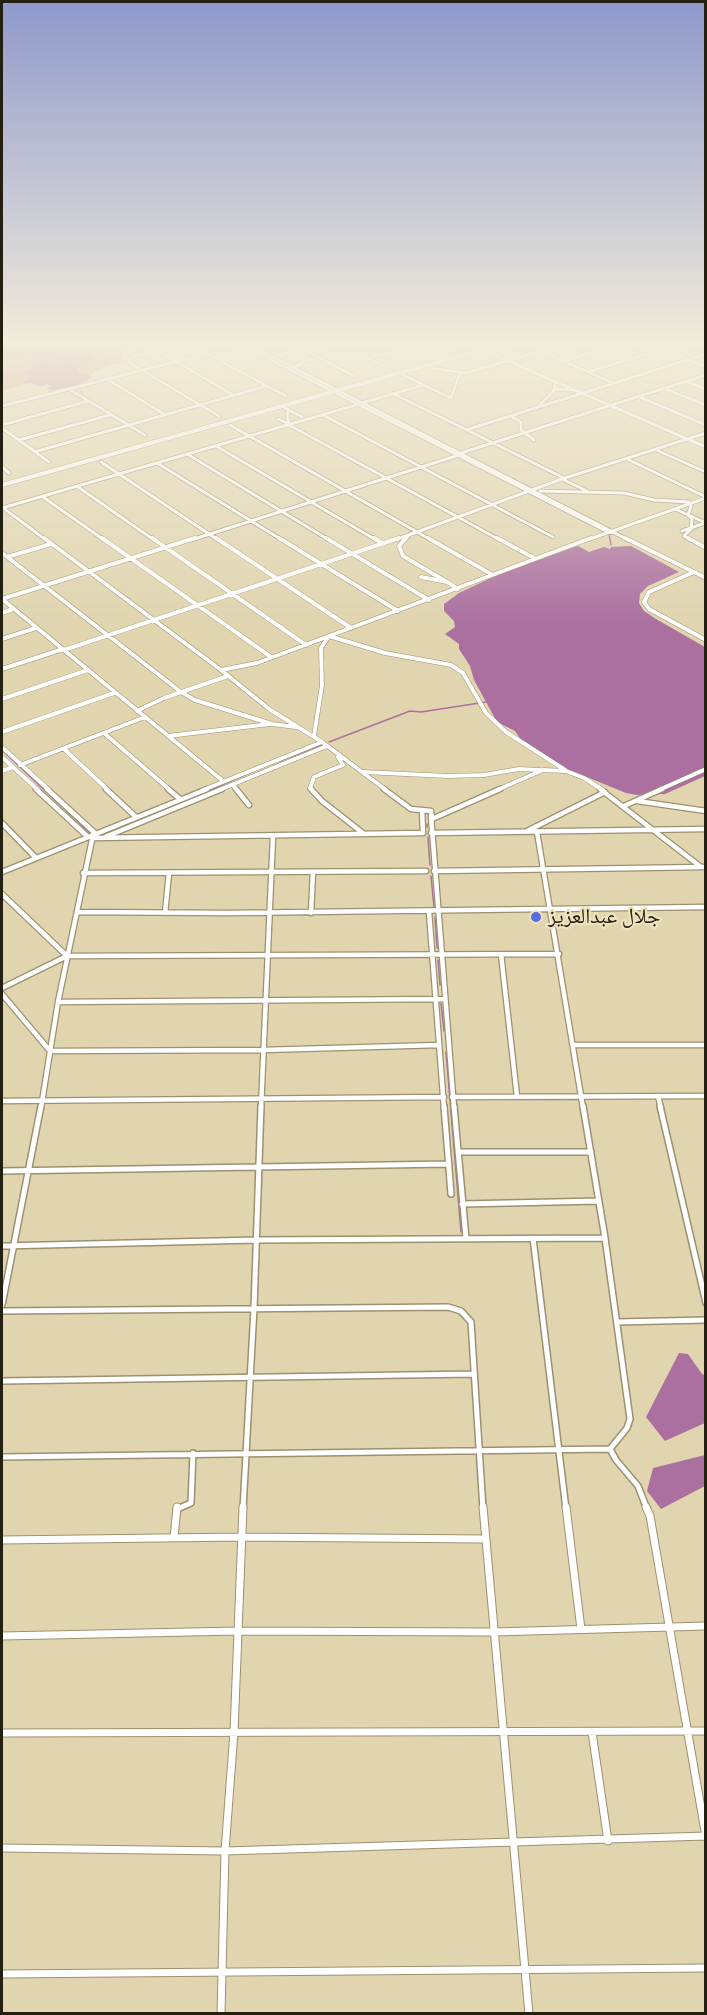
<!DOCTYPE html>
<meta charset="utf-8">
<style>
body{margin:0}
#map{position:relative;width:707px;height:2015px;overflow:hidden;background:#e1d5b0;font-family:"Archivo Narrow",sans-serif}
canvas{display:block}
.frame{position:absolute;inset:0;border:3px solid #242011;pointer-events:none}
</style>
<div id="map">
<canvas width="707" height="2015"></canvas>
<div class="frame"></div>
</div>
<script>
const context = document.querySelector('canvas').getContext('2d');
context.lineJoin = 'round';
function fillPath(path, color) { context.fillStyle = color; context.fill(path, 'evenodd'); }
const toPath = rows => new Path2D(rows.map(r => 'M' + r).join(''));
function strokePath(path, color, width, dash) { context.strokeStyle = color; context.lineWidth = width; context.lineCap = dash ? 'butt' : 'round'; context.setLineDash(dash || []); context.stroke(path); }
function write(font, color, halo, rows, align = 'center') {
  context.font = font + ' "Archivo Narrow","Noto Naskh Arabic",sans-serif'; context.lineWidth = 4.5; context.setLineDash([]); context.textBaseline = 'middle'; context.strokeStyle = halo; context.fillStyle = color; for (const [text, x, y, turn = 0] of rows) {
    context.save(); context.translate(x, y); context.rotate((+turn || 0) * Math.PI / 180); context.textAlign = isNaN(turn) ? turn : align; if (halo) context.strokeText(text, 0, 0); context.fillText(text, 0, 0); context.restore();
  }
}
const green = toPath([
 [90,341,135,341,130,347,124,349,121,357,124,361,99,369,90,375,78,373,77,368,83,364,88,361,95,362,93,360,98,359,92,358,97,352,89,353,86,347,100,343],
 [31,354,62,361,42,360,25,364,32,367,26,371,32,378,24,382,25,385,2,390,2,359]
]);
const water = toPath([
 [2,341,90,341,102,343,86,347,90,354,100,352,99,356,93,355,93,357,99,359,94,359,95,362,88,361,78,368,79,373,90,375,92,378,75,386,83,392,82,394,80,390,73,387,51,390,47,389,52,386,47,384,41,387,30,383,24,384,24,382,32,377,27,375,26,371,32,367,26,363,42,360,62,361,31,354,2,359],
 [578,546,589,552,604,547,610,549,611,547,631,546,679,572,648,586,640,594,639,603,644,611,656,619,705,647,705,776,665,794,637,795,626,793,560,766,521,740,515,731,497,722,474,680,470,666,459,649,459,644,445,634,455,627,454,621,444,611,444,604,459,593,506,571],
 [679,1353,688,1354,702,1374,705,1375,705,1423,665,1441,646,1417],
 [705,1455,705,1486,661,1509,647,1491,653,1468]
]);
const stream = toPath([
 [265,354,306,376],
 [609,534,611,545],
 [329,742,410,711,421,712,486,702],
 [2,750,90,833],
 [280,761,321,745],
 [208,791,247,774],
 [427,824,427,827],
 [103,834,198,795],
 [428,837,430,865],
 [431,876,434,907],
 [435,917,437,948],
 [438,960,440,985],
 [441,1004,444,1031],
 [446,1052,461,1232]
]);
const minorFar4 = toPath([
 [183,341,286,396],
 [200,341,132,357,128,362,219,416],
 [234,341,608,532,615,533,242,341],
 [287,341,354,376],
 [441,341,455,354],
 [640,341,706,367],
 [143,342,233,395],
 [425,345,451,350],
 [539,351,563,361],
 [487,352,706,447],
 [273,357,334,341],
 [368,358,427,343,426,341],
 [368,358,379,364],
 [293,367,302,364,303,361,319,357],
 [430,368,466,373,576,341],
 [588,372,689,341],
 [403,375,451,398,460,373],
 [107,379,164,414],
 [685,381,706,389],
 [613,383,563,361,632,341],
 [663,388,706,405],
 [69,389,145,435],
 [554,389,572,390],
 [394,394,564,478],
 [637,396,706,425],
 [362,403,423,385],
 [2,406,206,354],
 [539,406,554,390,555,381],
 [285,408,289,410,287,414,289,425,500,540],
 [289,410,302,417],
 [323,415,553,537],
 [510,416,521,422,521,430,534,440],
 [278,419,287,423],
 [2,425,88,401],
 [230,425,431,540],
 [2,428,49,462],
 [466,430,706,354],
 [19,440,110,415],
 [216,446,376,540],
 [656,450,706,472],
 [34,452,267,386],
 [461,453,706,375],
 [187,454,329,540],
 [627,459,706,497],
 [101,462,218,540],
 [157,463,282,540],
 [2,467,9,473],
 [562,479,587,491],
 [78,487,154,540],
 [540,491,624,493,654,500,689,502],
 [43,497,104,540],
 [2,507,46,540],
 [2,508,356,405],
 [675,509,706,523],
 [682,531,705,523],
 [615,533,628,540],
 [191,540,456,456],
 [395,540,562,479,706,433],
 [405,540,410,534],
 [587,540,706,498],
 [691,540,684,536,691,529,692,519,688,515,692,503]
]);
const minorFar3 = toPath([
 [44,538,221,670,269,709,322,742,386,790],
 [102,538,271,657],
 [152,538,306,645],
 [216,538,351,628],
 [279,538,398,611],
 [326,538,429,600],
 [374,538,382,543],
 [406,538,399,546,403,556,447,582],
 [428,538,491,574],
 [497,538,534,558],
 [625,538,706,578],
 [688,538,706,548],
 [2,553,181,692,195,700,272,724,296,727],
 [7,557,51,544],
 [694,572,649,592,644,602,649,609,706,640],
 [421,577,447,582,458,589],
 [2,599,195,538],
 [2,599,223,781],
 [2,613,13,609],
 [2,639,36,628],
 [64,650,399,538],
 [2,669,63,649],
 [221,670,257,663,591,538],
 [2,699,88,670],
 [137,711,164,698,228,676],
 [2,732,114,693],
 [104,733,170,790],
 [168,736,270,724],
 [314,736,322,685,321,648,329,636,385,653,451,665,463,673,486,713,506,732,565,770],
 [2,747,49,790],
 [64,749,108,790],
 [2,757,38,790],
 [20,765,145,717],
 [2,771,13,767],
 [363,772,448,776,484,775,519,769,540,770],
 [233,785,237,790],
 [203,790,322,742],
 [219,790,327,746],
 [312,790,310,788,314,777,343,765,338,757],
 [497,790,543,770,566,771,584,778,603,790],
 [659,790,706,769]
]);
const minorFar2 = toPath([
 [36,789,88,837],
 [47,789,96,834],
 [106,789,136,817],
 [168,789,180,799],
 [236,789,249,805],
 [311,789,322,801,364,834],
 [384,789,411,809,431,811,432,819,500,789],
 [600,789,701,867],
 [637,801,706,811],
 [624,806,662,789],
 [431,816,454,1108],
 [2,823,36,858],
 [527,831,605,792],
 [537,832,583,1108],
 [431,833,706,829],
 [105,837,222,789],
 [92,838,423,833,422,810],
 [434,871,706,867],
 [2,872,207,789],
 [83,873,426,871],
 [2,894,67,956],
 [77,912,229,913,706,907],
 [429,912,444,1108],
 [165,913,169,873],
 [311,913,313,872],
 [501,954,517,1096],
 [2,988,67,956,559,954],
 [2,994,50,1051,263,1050,439,1045],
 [58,1002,444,999],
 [573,1045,706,1045],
 [658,1096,661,1108],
 [452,1097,706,1096],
 [2,1101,444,1097],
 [41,1108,58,1002,93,835],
 [261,1108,273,836]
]);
const minorFar1 = toPath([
 [444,1106,451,1194],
 [454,1106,466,1238],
 [583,1106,605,1238,630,1419,627,1428,610,1449],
 [660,1106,706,1303],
 [458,1152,591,1152],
 [2,1171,449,1164],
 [462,1204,599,1201],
 [533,1238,566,1509],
 [2,1246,256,1240,605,1238],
 [2,1305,41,1106],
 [2,1311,448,1307,461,1311,471,1322,483,1509],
 [617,1322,706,1320],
 [2,1381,474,1374],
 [610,1449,616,1460,638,1486,647,1509],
 [2,1457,610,1449],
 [177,1509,191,1503,193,1453],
 [243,1509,254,1308,261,1106]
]);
const minor = toPath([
 [483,1507,529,2014],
 [566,1507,581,1629],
 [646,1507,650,1516,706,1837],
 [174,1538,177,1507],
 [2,1540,241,1537,486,1539],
 [2,1636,237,1631,493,1632,706,1626],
 [592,1732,608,1841],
 [2,1733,706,1731],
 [2,1848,225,1851,706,1836],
 [2,1974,706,1968],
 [221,2014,225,1851,234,1732,243,1507]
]);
const secondary = toPath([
 [2,485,513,341]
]);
const markers = [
 [536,917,6,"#5a6ae1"]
];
const poiNames = [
 ["جلال عبدالعزيز",548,917]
];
fillPath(green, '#db9484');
fillPath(water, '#ab70a0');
strokePath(stream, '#ab70a0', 1.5);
strokePath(minorFar4, '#9c916e', 4.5);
strokePath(minorFar3, '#9c916e', 5);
strokePath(minorFar2, '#9c916e', 7);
strokePath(minorFar1, '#9c916e', 8);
strokePath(minor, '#9c916e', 9);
strokePath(secondary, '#9c916e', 5);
strokePath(minorFar4, '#fff', 3);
strokePath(minorFar3, '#fff', 4);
strokePath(minorFar2, '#fff', 4.5);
strokePath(minorFar1, '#fff', 5);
strokePath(minor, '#fff', 7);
strokePath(secondary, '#fff', 4);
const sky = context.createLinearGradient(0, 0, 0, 623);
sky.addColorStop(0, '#8f99cb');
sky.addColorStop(0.55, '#f2ecdb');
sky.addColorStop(1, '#f2ecdb00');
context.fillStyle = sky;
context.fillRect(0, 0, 707, 623);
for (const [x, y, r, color] of markers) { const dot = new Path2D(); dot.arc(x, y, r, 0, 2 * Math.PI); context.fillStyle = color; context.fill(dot); strokePath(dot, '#eee3bc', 2); }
write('21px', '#242011', '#eee3bc', poiNames, 'left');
</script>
